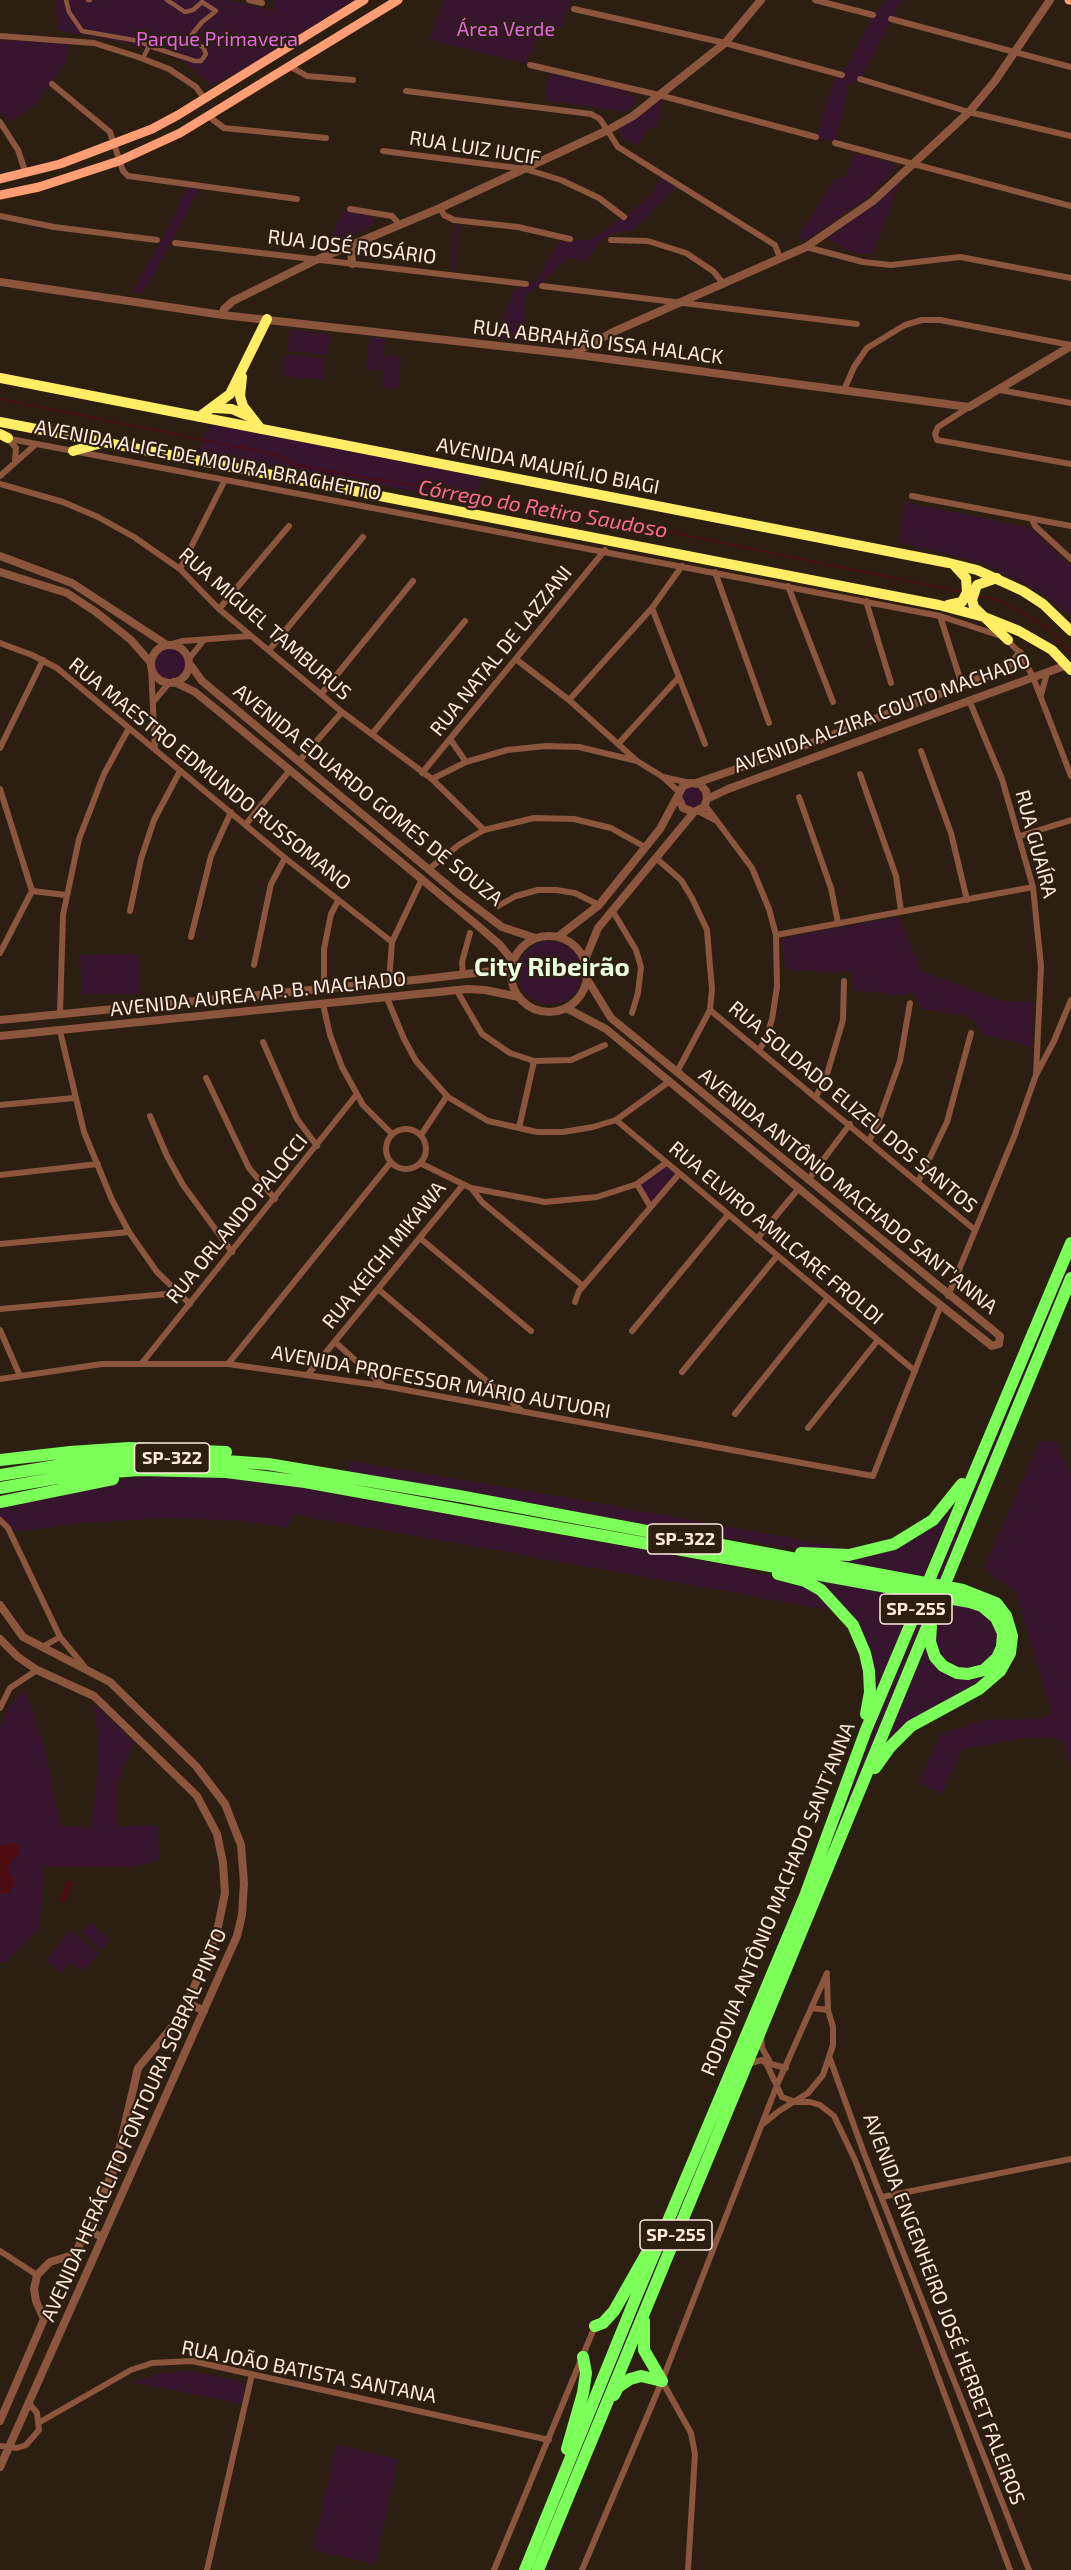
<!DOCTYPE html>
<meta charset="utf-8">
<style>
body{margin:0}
canvas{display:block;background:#2d1e12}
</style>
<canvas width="1071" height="2570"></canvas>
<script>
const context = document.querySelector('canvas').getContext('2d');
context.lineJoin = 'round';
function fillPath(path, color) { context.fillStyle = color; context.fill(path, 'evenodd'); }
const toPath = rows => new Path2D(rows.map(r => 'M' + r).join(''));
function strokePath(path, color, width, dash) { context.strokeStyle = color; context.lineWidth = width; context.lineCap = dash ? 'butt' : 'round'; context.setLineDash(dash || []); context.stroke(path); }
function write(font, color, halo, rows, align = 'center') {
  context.font = font + ' "Exo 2",sans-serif'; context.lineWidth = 4.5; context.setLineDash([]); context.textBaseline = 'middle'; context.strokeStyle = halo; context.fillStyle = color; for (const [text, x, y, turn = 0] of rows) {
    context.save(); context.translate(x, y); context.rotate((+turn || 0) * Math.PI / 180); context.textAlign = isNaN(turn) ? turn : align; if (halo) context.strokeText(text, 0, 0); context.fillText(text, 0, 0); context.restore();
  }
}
const green = toPath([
 [55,0,229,0,274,11,273,0,354,0,275,51,212,86,180,59,132,44,58,30],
 [444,0,570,0,562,28,544,23,526,63,429,40],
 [886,0,902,0,860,79,849,84,835,143,816,137,834,79,842,75,873,15],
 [0,40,68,44,65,64,35,105,9,122,0,111],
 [548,73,624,90,635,98,635,105,624,112,545,100],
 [659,99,663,100,656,128,649,127,638,145,623,138,619,132,619,126],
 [853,153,893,163,896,168,867,198,804,241,798,237,835,179,846,177],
 [664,173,679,183,634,230,614,233,602,239,586,261,567,258,543,283,526,294,523,342,495,339,514,290,536,281,558,243,591,239,627,215,651,195],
 [900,181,872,255,852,252,829,240,830,232],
 [188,186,198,190,175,235,143,293,132,292,164,235],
 [344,211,373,216,375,222,371,227,324,250],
 [455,223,459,224,454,272,451,268],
 [290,330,330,334,327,355,287,351],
 [369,337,385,339,382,371,366,369],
 [285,354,325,359,323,380,283,376],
 [385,355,401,357,398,389,382,387],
 [211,421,483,474,475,502,197,453],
 [905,502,1030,528,1071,566,1071,617,1039,591,988,565,899,542],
 '154 663a16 16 0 1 1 32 0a16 16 0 1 1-32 0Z',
 '681 797a11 11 0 1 1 22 0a11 11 0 1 1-22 0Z',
 [899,917,921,971,1001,1001,1034,1001,1031,1047,983,1034,973,1019,963,1015,921,1009,912,991,904,996,854,990,851,973,843,970,836,973,786,969,781,938],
 '518 973a32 32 0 1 1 64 0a32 32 0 1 1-64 0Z',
 [80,955,139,955,139,994,82,994],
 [666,1164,679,1174,650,1205,638,1184],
 [1071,1249,1071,1270,942,1581,932,1580],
 [1040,1441,1056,1441,1071,1476,1071,1767,1062,1740,1051,1737,1023,1738,962,1749,942,1794,918,1783,941,1734,982,1720,1038,1719,1052,1714,1016,1593,984,1568],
 [349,1461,608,1505,855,1550,814,1552,588,1515,347,1472],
 [149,1476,225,1477,297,1487,736,1567,809,1586,836,1611,293,1514,287,1527,243,1521,163,1518,82,1523,14,1532,6,1522,0,1518,0,1506,90,1485],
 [958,1495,922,1578,805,1556,882,1551],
 [784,1572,913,1596,911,1608,874,1701,848,1613],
 [947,1591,976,1597,996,1608,1008,1631,1006,1654,1000,1667,988,1678,910,1724,879,1756,926,1641,930,1656,939,1668,961,1677,975,1676,989,1670,1003,1652,1006,1632,998,1614,981,1602,946,1594],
 [924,1598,935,1600,535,2570,530,2570],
 [943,1602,984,1611,999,1632,995,1659,967,1671,940,1660,933,1630],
 [25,1690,45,1749,60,1826,92,1828,97,1775,97,1730,93,1703,134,1742,118,1783,117,1827,157,1825,160,1860,130,1867,44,1867,39,1929,9,1960,0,1963,0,1727,9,1707],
 [91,1923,110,1940,101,1950,82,1932],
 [70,1930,99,1953,83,1971,71,1962,62,1973,46,1960],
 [189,2371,240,2381,245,2387,242,2404,133,2382,161,2373],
 [336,2445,398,2459,375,2564,313,2550]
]);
const water = toPath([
 [13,1843,18,1845,19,1854,7,1867,15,1883,10,1893,0,1893,0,1845],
 [67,1880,72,1882,65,1903,60,1901]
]);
const stream = toPath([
 [0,399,278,455,294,465,582,514,961,592],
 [977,596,1001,601,1048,628,1071,654]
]);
const pedestrian = toPath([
 [66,0,69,12,82,31,139,41,149,46],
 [88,0,90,0],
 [143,58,149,46,195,61,201,61,206,54,203,47,193,43,190,37,202,22,216,11,202,2,193,10,185,12,167,0]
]);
const minor = toPath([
 [249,0,262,3],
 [815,0,873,15],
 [574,9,725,43,842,75],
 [891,19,1071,67],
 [0,36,94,43,138,57,169,69,196,87,204,98],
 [530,65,659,95,816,137],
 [289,66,307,76,353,80],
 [860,79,969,112,1071,136],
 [52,84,110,132,123,171,128,176,297,199],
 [406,91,591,114,600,119,618,147,775,245,780,258],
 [207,115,224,128,326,138],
 [0,122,18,150,26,174],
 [835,143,1071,206],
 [383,151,525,169,561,180,599,198,624,217],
 [440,208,444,215,454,220,518,227,570,239],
 [350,209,392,216,400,225],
 [0,216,54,227,157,240],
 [611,240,648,241,686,253,713,271,723,283],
 [175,243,526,284],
 [806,247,863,262,891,265,960,257,1071,278],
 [542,286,857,324],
 [844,390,854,367,867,348,905,325,922,320,940,320,1071,345],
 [1000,390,1071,403],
 [969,407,938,427,935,434,937,440,1071,464],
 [5,438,940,616,998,635],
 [9,440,16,448,15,460],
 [0,476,36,444],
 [0,484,63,502,98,517,134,537,180,569,219,609,342,712,432,779,484,830],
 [912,496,1071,526],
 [1032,519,1035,526,1071,559],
 [180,569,225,480],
 [715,572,769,723],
 [788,586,833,702],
 [866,601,891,683],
 [652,608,705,744],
 [219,609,289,526],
 [940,616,962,685],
 [1007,640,1020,653,1033,677,1071,776],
 [0,643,32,655,57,668,285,858,392,942],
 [169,645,183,641,250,636],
 [270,649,363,537],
 [188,660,204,640],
 [517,660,569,700,637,761],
 [151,666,155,749],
 [322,693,413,581],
 [1041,695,1047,673],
 [569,700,652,608,682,566],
 [969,700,1002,779,1033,887,1041,966,1036,1075],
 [153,702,169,683],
 [372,734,465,621],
 [450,739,466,762],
 [619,743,679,677],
 [0,748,43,660],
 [921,751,951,833,967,900],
 [300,760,342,712],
 [422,773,605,550],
 [860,774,896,876,901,911],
 [663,777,690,783],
 [432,779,466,762,507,750,546,746,579,747,637,761,663,777,679,792],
 [0,789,32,891,0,953],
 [799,797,831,888,838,923],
 [705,805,752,868,769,909,776,935,777,987,772,1019,766,1039,759,1050],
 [698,811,717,821],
 [246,824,290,770],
 [1020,836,1071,820],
 [656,858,681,880,692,898,707,930,709,955,712,989,710,1010,677,1072],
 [430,868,460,844,484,830,534,818,574,819,611,828,645,847],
 [32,891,66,895],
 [498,906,516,896,538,890,556,890,575,893,599,905],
 [612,910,636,950,641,967,638,993,632,1013],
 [130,911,141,859,154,820,180,771],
 [776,935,1033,887],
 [191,937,211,856,231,812],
 [254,965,271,884,285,858],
 [463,974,462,962,470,933],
 [389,981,392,942,422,879],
 [324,987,324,949,331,914,338,901],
 [457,991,482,1034,510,1053,534,1061,571,1060,605,1045],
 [387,998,404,1039,416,1061,448,1097,488,1121,537,1132,563,1132,593,1127,616,1120,670,1081],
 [323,1004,330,1035,342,1067,363,1105,392,1134],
 [710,1010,975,1230],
 [60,1014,63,915,79,839,104,774,129,728],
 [60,1031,84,1132,112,1200,129,1232,157,1272,190,1304],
 [263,1042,297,1119,317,1146],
 [206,1078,249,1168,275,1199],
 [816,1097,828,1071,843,1020,844,981],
 [0,1105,74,1098],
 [150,1116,167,1156,183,1185,232,1252],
 [616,1120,915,1371],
 [519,1128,534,1061],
 '386 1149a20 20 0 1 1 40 0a20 20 0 1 1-40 0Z',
 [421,1135,447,1096],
 [869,1141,878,1123,900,1061,910,1003],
 [420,1163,471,1188,545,1202,597,1197,637,1184,666,1163],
 [0,1175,98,1164],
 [808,1180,850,1124],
 [918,1182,947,1122,971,1033],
 [637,1184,650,1206],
 [472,1189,482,1202,583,1286],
 [420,1238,531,1331],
 [757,1239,799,1188],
 [0,1244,129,1232],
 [378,1289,522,1411],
 [948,1296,1014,1137,1036,1075,1054,1041,1071,1000],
 [575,1302,579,1291,679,1174],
 [0,1309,178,1293],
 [0,1330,20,1376],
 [632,1331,728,1215],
 [335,1342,384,1386],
 [142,1363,357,1094],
 [228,1364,391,1162],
 [682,1372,777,1256],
 [309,1373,463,1185],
 [0,1379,102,1364,228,1364,384,1386,873,1476,941,1305],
 [735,1414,828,1298],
 [808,1428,878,1340],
 [0,1520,8,1528,60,1637,84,1666],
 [42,1647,60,1637],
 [0,1708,10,1688,37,1670],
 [811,2008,828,2010],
 [761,2035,762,2048,771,2064,786,2068],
 [830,2059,865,2156,1029,2570],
 [747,2064,762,2060,766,2063,782,2097,795,2102,810,2102,820,2105,834,2116,855,2160,915,2315,1010,2570],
 [763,2124,779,2111,808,2093,823,2075,833,2045,833,2027,828,2010,827,1977],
 [882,2197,1071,2159],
 [0,2251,37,2275],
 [662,2381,691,2433,695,2454,688,2570],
 [40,2422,131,2370,152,2363,192,2361,549,2440],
 [0,2446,17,2448,26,2445,39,2430,37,2413,28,2402],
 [207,2570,252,2374],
 [494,2570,595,2326],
 [582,2570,662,2381,777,2085,827,1973]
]);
const tertiary = toPath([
 [351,246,352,264],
 [0,282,223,315,571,354,969,407,1071,346],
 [223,315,224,309,233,301,316,260,440,208,608,130,633,116,725,43,761,0],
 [572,354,613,332,806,247,873,201,969,112,995,81,1050,0],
 [0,556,72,583,167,645],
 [0,572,67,593,96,612,131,640,151,663],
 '151 664a19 19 0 1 1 38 0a19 19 0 1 1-38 0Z',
 [189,663,202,681,457,893,502,927,535,938],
 [174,682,195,692,216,709,477,925,500,945,513,961],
 [696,783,817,741,1007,668,1020,653],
 [707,799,728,789,1067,665],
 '511 974a38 38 0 1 1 76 0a38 38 0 1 1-76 0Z',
 [559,936,599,905,660,829,683,786,690,783,700,784,706,791,707,799,704,807,694,812,683,808,678,797],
 [585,960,598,928,694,812],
 [566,1008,606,1029,924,1292,992,1346,999,1344,1000,1336,611,1018,587,979],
 [0,1020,424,979,492,971,512,964],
 [0,1036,468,989,485,990,519,997],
 [0,1605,23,1637,110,1682,196,1766,225,1804,241,1845,244,1883,242,1915,237,1936,0,2467],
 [0,1639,18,1657,37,1670,94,1696,197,1796,217,1834,223,1863,225,1893,216,1936,182,2015,138,2068,115,2167,77,2250,73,2255,50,2262,37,2275,34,2289,36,2301,44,2319,0,2421],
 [188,2003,204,2011],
 [85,2229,102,2237]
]);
const secondary = toPath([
 [1069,0,1071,0],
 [0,179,60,164,152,129,178,115,364,0],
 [0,195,39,187,119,161,180,133,398,0]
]);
const primary = toPath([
 [242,377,240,396,243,406,261,429],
 [0,378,949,563,977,570,1023,591,1043,604,1071,631],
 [214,408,232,409,248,416],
 [199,417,230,394,267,319],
 [0,422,939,605,984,617,1019,631,1052,650,1071,670],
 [0,434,8,438],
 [73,451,98,444],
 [997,578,977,585,972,600,974,607,1008,640],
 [948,605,962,602,967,592,966,578,955,566]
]);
const motorway = toPath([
 [0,1460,70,1452,129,1448,226,1452],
 [0,1475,68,1464,131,1459,199,1459,268,1464,459,1496,963,1590,996,1603,1006,1616,1012,1636,1010,1653,1000,1671,979,1689,911,1726,890,1747,875,1768],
 [0,1488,74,1475,139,1470,226,1472,305,1482,970,1602,982,1606,996,1618,1003,1633,1002,1647,997,1658,984,1670,968,1674,957,1673,943,1666,935,1657,930,1642,931,1626],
 [0,1502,113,1479],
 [801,1553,849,1555,894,1544,933,1520,962,1484],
 [778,1574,805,1581,821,1590,853,1625,865,1653,869,1671,870,1692,866,1714],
 [644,2321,644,2350,662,2381],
 [595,2326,603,2323,614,2311,648,2251],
 [614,2395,618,2387,630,2379,641,2376,662,2381],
 [567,2449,583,2393,586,2373,583,2357],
 [525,2570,636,2297,805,1896,866,1730,1071,1243],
 [538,2570,1071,1278]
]);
const shields = [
 [172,1458,75],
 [685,1539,75],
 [916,1609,72],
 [676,2235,72]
];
const shieldNames = [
 ["SP-322",172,1458],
 ["SP-322",685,1539],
 ["SP-255",916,1609],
 ["SP-255",676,2235]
];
const parkNames = [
 ["Área Verde",506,29],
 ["Parque Primavera",217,39]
];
const streetNames = [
 ["RUA LUIZ IUCIF",475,148,9],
 ["RUA JOSÉ ROSÁRIO",352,247,7],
 ["RUA ABRAHÃO ISSA HALACK",598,342,7],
 ["AVENIDA ALICE DE MOURA BRAGHETTO",208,460,11],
 ["AVENIDA MAURÍLIO BIAGI",548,466,11],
 ["RUA MIGUEL TAMBURUS",265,624,41],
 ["RUA NATAL DE LAZZANI",501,651,-51],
 ["AVENIDA ALZIRA COUTO MACHADO",882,713,-20],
 ["RUA MAESTRO EDMUNDO RUSSOMANO",210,774,39],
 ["AVENIDA EDUARDO GOMES DE SOUZA",368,795,39],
 ["RUA GUAÍRA",1036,844,75],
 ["AVENIDA AUREA AP. B. MACHADO",258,994,-6],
 ["RUA SOLDADO ELIZEU DOS SANTOS",853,1107,40],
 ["AVENIDA ANTÔNIO MACHADO SANT'ANNA",848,1191,39],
 ["RUA ORLANDO PALOCCI",237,1219,-51],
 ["RUA ELVIRO AMILCARE FROLDI",776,1233,40],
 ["RUA KEICHI MIKAWA",384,1255,-51],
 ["AVENIDA PROFESSOR MÁRIO AUTUORI",441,1382,10],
 ["RODOVIA ANTÔNIO MACHADO SANT'ANNA",778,1899,-68],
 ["AVENIDA HERÁCLITO FONTOURA SOBRAL PINTO",134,2125,-66],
 ["AVENIDA ENGENHEIRO JOSÉ HERBET FALEIROS",944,2309,69],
 ["RUA JOÃO BATISTA SANTANA",309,2372,11]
];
const waterNames = [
 ["Córrego do Retiro Saudoso",543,509,10]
];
const districtNames = [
 ["City Ribeirão",552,967]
];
fillPath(green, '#37152f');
fillPath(water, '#4d0b12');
strokePath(stream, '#4d0b12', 1.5);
strokePath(pedestrian, '#8c553d', 4.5);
strokePath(minor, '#8c553d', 6);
strokePath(tertiary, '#8c553d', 8);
strokePath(secondary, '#ff9d75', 9);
strokePath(primary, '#ffee65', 10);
strokePath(motorway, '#7dff59', 12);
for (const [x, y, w] of shields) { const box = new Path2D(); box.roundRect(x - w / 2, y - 15, w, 30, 4.5); context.fillStyle = '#2d1e12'; context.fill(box); strokePath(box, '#ffeade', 1.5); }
write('bold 18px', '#ffeade', null, shieldNames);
write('20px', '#e267e0', '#2d1e12', parkNames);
write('20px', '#ffeade', '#2d1e12', streetNames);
write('italic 21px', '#ff6c94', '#2d1e12', waterNames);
write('bold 26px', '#ebffe0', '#2d1e12', districtNames);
</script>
